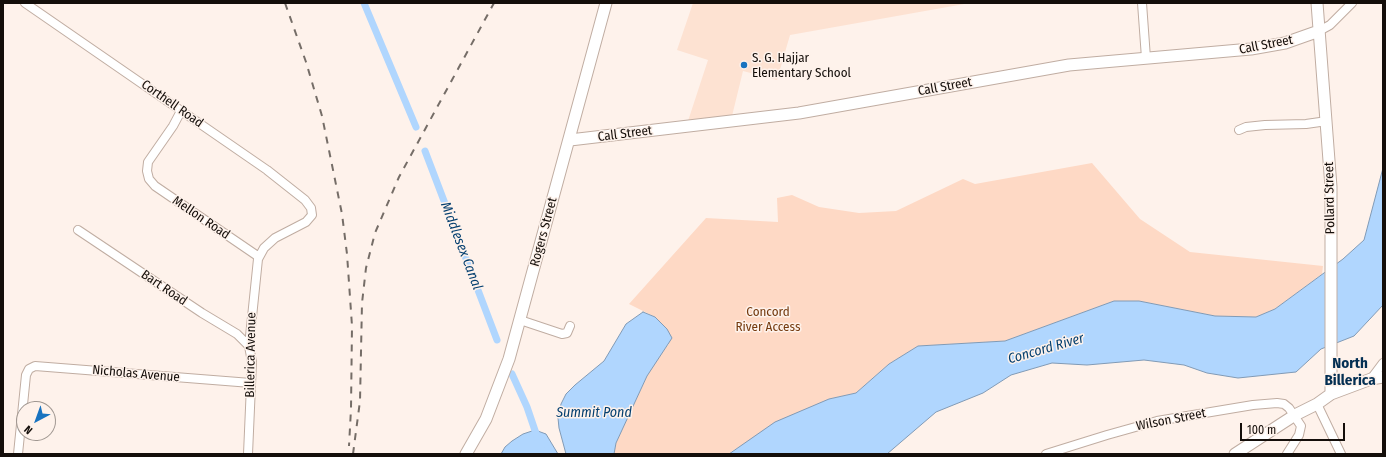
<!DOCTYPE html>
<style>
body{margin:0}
#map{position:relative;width:1386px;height:457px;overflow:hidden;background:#fef2eb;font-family:"Fira Sans Condensed",sans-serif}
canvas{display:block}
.frame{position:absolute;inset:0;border:4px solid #140e0a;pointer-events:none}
.north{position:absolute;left:16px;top:401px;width:40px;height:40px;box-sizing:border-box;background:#fef2eb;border:1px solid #a09791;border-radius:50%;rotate:221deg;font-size:11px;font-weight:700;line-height:16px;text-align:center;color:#140e0a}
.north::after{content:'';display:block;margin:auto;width:14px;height:18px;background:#1873c0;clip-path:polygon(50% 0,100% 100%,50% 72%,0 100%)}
.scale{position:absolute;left:1240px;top:423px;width:105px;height:18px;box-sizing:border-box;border:2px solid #140e0a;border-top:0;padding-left:5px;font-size:12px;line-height:14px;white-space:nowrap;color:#140e0a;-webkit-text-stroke:3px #fef2eb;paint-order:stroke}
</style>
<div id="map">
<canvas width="1386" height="457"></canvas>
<div class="frame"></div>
<div class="north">N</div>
<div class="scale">100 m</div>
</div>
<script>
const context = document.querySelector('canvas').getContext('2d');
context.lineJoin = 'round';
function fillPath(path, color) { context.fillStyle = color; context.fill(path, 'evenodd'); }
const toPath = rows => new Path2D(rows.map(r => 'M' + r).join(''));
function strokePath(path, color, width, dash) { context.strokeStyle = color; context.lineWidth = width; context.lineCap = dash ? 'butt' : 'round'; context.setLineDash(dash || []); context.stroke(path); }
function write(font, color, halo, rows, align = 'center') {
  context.font = font + ' "Fira Sans Condensed",sans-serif'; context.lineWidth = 3; context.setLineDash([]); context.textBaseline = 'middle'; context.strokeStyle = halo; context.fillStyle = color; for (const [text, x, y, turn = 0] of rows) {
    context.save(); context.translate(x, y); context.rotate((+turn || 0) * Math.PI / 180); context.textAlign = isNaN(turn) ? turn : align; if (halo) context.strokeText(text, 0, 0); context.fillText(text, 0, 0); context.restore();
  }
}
const built = toPath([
 [693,3,970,3,790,35,777,80,743,71,732,116,688,121,708,60,677,50]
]);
const green = toPath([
 [1092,163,1140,219,1190,252,1323,266,1322,274,1275,309,1256,317,1215,316,1139,301,1114,301,1005,341,918,346,889,364,856,393,829,399,732,451,729,454,614,454,616,443,647,376,657,358,669,344,655,317,629,304,706,218,778,222,777,198,792,195,819,207,859,213,896,211,963,179,975,184]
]);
const water = toPath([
 [1383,168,1383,305,1354,336,1321,349,1296,372,1238,378,1207,373,1184,365,1144,360,1087,365,1052,363,1011,375,983,393,936,412,887,454,729,454,775,422,829,399,856,393,889,364,918,346,1005,341,1114,301,1139,301,1215,316,1256,317,1275,309,1343,259,1364,240,1383,168],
 [643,312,655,317,667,329,672,338,647,376,616,443,614,454,566,454,559,428,558,418,561,404,566,394,575,385,604,361,626,324,643,312],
 [535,430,546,434,558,454,501,454,505,447,512,441,523,434,535,430]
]);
const canal = toPath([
 [364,3,416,127],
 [425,151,497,340],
 [512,374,527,407,543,454]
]);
const street = toPath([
 [25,3,267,170,305,200,311,208,312,215,306,222,275,238,264,248,258,259,249,346,252,362,248,454],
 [1142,3,1146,58],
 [1319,31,1330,25,1352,3],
 [181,111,173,126,148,162,147,171,149,179,155,186,259,257],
 [1239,130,1246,127,1265,125,1306,124,1327,121],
 [78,230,202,313,237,334,249,346],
 [520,320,562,334,567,333,570,326],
 [1371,379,1383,363],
 [1317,404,1341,454],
 [18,454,26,375,29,369,35,366,251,383],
 [1046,454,1107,435,1157,421,1253,405,1277,403,1284,404,1289,408,1301,426,1299,435,1287,454]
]);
const secondary = toPath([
 [1317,3,1331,187,1331,394],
 [570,140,799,113,1069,65,1251,49,1285,43,1319,31],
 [466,454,486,419,509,359,606,3],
 [1235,454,1295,415,1317,404,1331,394,1371,379,1383,377]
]);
const rail = toPath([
 [285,3,306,62,322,116,342,214,347,254,352,326,351,409,349,446],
 [353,454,360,401,362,303,366,268,375,233,399,177,494,3]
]);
const markers = [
 [744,65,4,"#1873c0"]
];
const streetNames = [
 ["Call Street",1266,45,-11],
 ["Call Street",945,87,-10],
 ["Corthell Road",172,104,35],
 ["Call Street",625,134,-7],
 ["Pollard Street",1330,198,-91],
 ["Mellon Road",201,218,34],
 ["Rogers Street",544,232,-75],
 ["Bart Road",164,288,34],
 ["Billerica Avenue",251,355,-89],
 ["Nicholas Avenue",136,374,5],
 ["Wilson Street",1171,420,-11]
];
const poiNames = [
 ["S. G. Hajjar",752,58],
 ["Elementary School",752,73]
];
const parkNames = [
 ["Concord",768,312],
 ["River Access",768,327]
];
const waterNames = [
 ["Middlesex Canal",461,246,69],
 ["Concord River",1046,349,-16],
 ["Summit Pond",594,413]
];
const quarterNames = [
 ["North",1350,364],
 ["Billerica",1350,381]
];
fillPath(built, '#fde2d2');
fillPath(green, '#fed9c5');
fillPath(water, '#b0d6fe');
strokePath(water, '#819ab5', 1);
strokePath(canal, '#b0d6fe', 7);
strokePath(street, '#c0ada2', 10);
strokePath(secondary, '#c0ada2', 13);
strokePath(street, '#fff', 8);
strokePath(secondary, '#fff', 11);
strokePath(rail, '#756d67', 2, [7, 7]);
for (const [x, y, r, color] of markers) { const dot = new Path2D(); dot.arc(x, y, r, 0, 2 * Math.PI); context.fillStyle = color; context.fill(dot); strokePath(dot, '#fef2eb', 1.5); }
write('13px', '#140e0a', '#fef2eb', streetNames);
write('13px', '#140e0a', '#fef2eb', poiNames, 'left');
write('13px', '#753a0e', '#fef2eb', parkNames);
write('italic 14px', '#043f6f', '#fef2eb', waterNames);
write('bold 15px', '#032f53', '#fef2eb', quarterNames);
</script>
